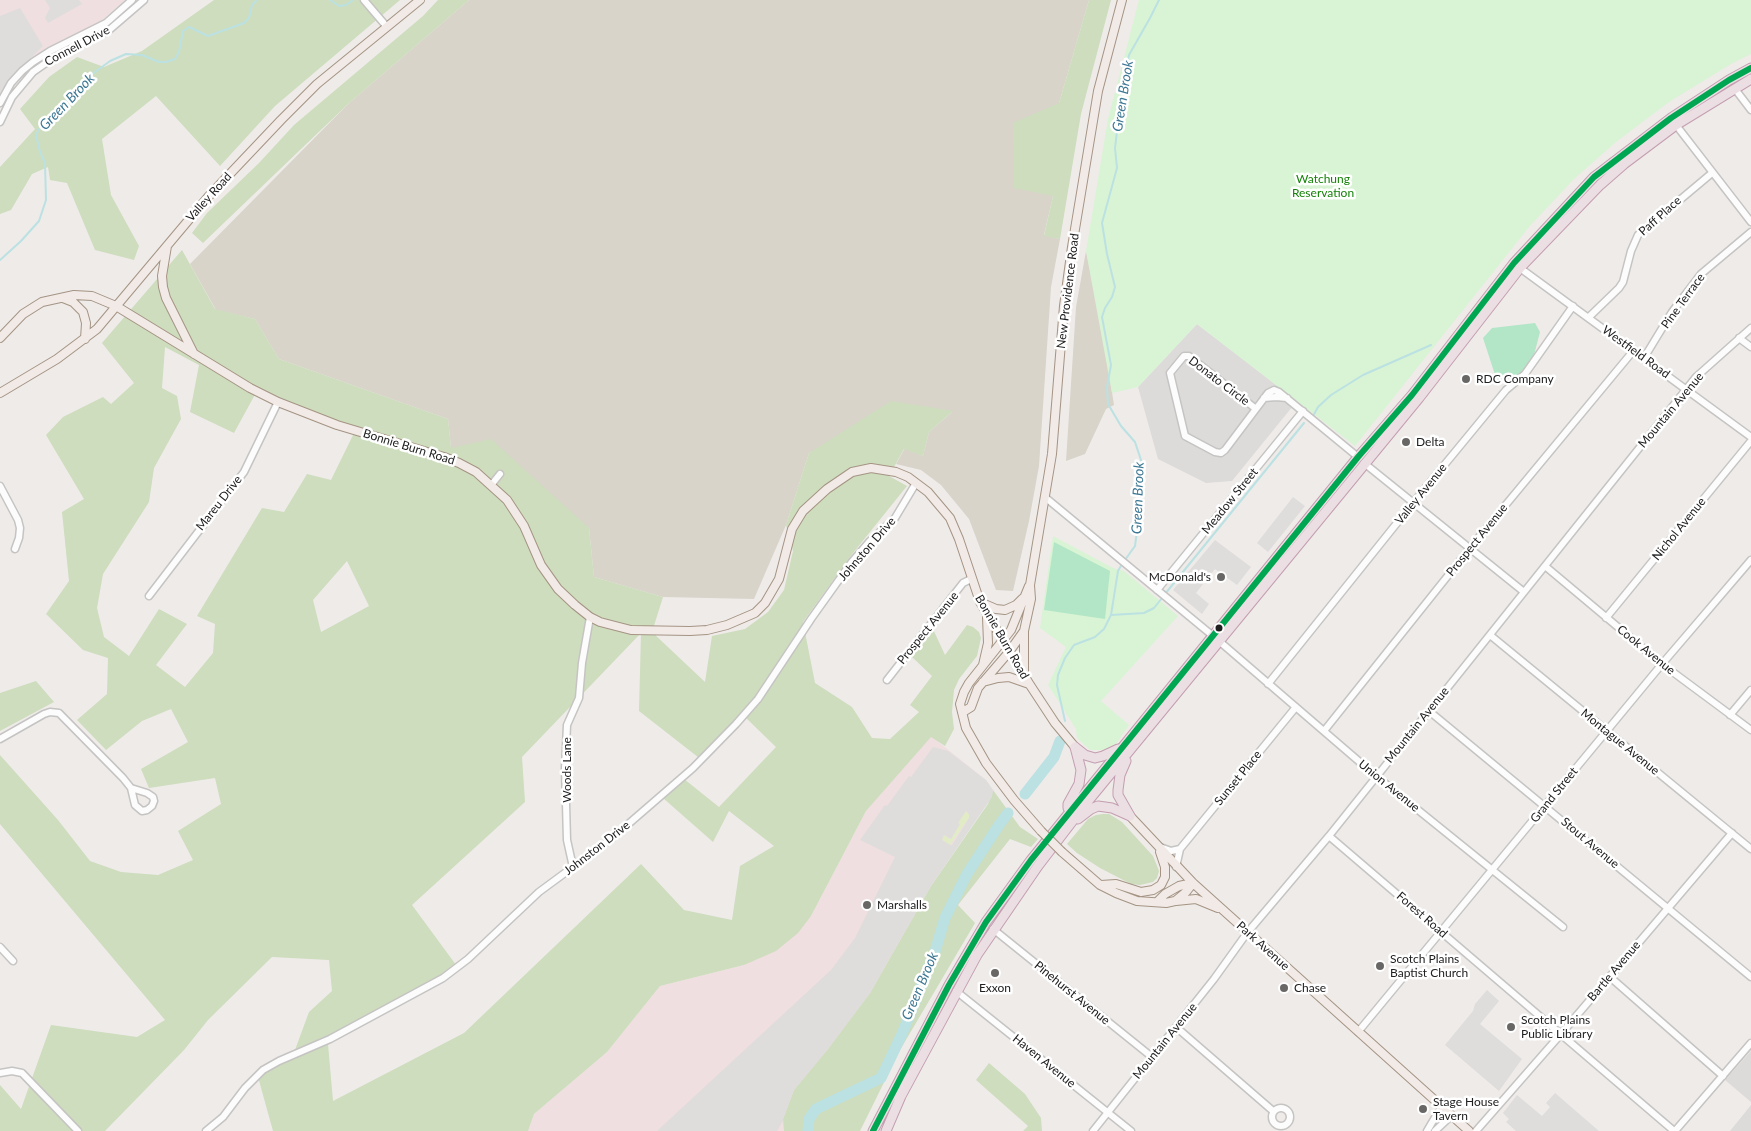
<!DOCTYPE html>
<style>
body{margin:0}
canvas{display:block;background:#eeebe9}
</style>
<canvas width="1751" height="1131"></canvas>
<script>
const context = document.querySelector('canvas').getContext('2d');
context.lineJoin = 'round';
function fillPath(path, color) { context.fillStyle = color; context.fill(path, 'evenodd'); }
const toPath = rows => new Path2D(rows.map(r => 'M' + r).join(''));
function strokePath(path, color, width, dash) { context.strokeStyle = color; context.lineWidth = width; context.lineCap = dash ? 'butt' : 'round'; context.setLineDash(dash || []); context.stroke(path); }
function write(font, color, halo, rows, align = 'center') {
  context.font = font + ' Lato,sans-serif'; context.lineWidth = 5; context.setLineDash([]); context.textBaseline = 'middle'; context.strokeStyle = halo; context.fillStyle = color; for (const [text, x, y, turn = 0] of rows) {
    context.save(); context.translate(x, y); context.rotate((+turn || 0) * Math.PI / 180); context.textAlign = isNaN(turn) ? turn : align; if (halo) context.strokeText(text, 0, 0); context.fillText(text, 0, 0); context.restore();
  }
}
const residential = toPath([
 [1197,324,1297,401,1232,481,1206,483,1158,459,1138,387],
 [1751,1051,1751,1102,1725,1080],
 [1751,1105,1751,1131,1730,1131]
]);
const commercial = toPath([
 [0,0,125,0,99,23,56,46,5,85,0,97],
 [931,736,986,780,993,790,931,886,870,993,784,1131,528,1131,534,1114,607,1052,660,986,744,965,811,916,866,811]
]);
const construction = toPath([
 [469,0,1089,0,1059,103,1053,196,1044,235,1060,239,1051,287,1039,466,1029,521,1013,591,996,590,969,519,941,485,921,470,896,464,905,448,923,456,929,432,952,412,809,453,786,525,754,599,663,597,594,577,589,528,451,448,448,419,279,359,255,319,216,310,190,264,348,104],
 [1086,251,1100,316,1114,405,1106,409,1085,454,1066,461,1076,307]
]);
const grass = toPath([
 [965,811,970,815,969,818,950,845,941,839,944,835,950,839,960,824,958,823]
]);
const forest = toPath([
 [214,0,400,0,275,106,220,166,156,96,102,139,111,195,139,246,134,260,95,250,67,183,50,180,48,167,32,174,11,210,0,214,0,167,35,129,20,109,49,77,77,57,104,67,142,51],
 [438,0,469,0,348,104,203,243,192,233,207,213,259,163,294,125,423,16],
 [1089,0,1111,0,1081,114,1060,239,1044,236,1053,196,1014,188,1013,123,1059,103],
 [182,250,215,309,255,319,279,359,448,419,451,448,491,439,589,528,594,577,663,597,652,632,705,682,712,636,745,629,768,612,784,590,793,551,786,525,809,453,891,401,953,411,929,432,923,456,904,449,889,476,907,486,853,553,803,622,815,683,852,707,872,738,890,739,919,712,910,705,932,676,912,657,932,627,945,655,967,625,973,627,979,632,981,638,977,656,959,679,954,690,952,712,954,729,945,746,931,737,866,811,811,916,798,933,776,951,744,965,660,986,607,1052,534,1114,528,1131,273,1131,258,1077,292,1058,309,1012,332,991,329,960,272,957,208,1020,184,1050,105,1131,0,1131,0,1085,21,1109,51,1025,137,1037,165,1020,0,824,0,755,58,820,90,861,121,872,158,875,193,860,178,831,221,804,215,778,149,788,141,769,188,742,171,709,142,721,106,750,77,720,107,694,108,658,83,650,46,614,69,581,62,512,84,499,46,435,63,417,103,397,111,404,134,383,102,343],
 [165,347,199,365,190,412,234,433,258,389,274,398,356,429,331,480,307,474,284,512,262,508,197,616,215,624,213,653,185,687,156,665,187,624,159,609,129,656,104,637,97,608,103,574,149,502,154,468,181,419,177,396,162,388],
 [347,561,369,606,321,632,313,600],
 [641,633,639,711,703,761,745,717,776,747,719,807,684,779,663,798,713,842,729,811,774,846,740,866,732,920,684,910,641,864,464,1033,333,1101,328,1044,459,969,412,905,525,802,522,757],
 [36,681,54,702,0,731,0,693],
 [993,790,1020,827,1038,839,1031,847,1010,839,958,905,975,923,900,1050,860,1131,784,1131,783,1119,794,1090,828,1049,870,993,931,886,988,804],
 [1103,814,1109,814,1122,822,1153,856,1159,871,1157,878,1153,882,1140,885,1131,884,1100,868,1077,853,1067,844,1088,819,1096,815],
 [989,1063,1025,1094,1041,1118,1042,1131,1023,1131,1028,1126,976,1080]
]);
const park = toPath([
 [1139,0,1751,0,1751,54,1731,64,1669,102,1616,142,1574,179,1529,227,1355,446,1197,324,1138,387,1112,393,1086,251,1108,119],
 [1053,536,1113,568,1124,571,1178,616,1101,701,1129,725,1116,744,1105,750,1090,750,1077,738,1076,729,1048,685,1066,647,1040,628]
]);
const pitch = toPath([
 [1535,323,1540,332,1534,355,1521,373,1498,384,1483,338,1492,328],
 [1054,542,1110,571,1105,619,1044,610]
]);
const parking = toPath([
 [45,0,79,0,82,4,48,23,45,18,50,8],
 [20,8,43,46,8,81,0,94,0,16],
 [1293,497,1305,506,1268,552,1257,543],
 [1215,540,1251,567,1237,585,1215,569,1196,593,1209,604,1202,614,1173,590],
 [933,747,948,751,986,780,993,790,992,797,931,886,870,993,828,1049,794,1090,783,1119,784,1131,783,1121,777,1131,657,1131,831,970,855,938,895,857,860,840,885,805,887,806,909,776,911,777],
 [966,811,969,814,969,818,952,845,950,845,942,840,944,835,951,839,960,824,958,823],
 [1487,990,1499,1001,1480,1024,1522,1059,1499,1091,1445,1045,1473,1011,1475,1004],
 [1555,1093,1599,1131,1516,1131,1506,1122,1509,1119,1503,1113,1517,1095,1542,1116,1550,1107,1546,1103]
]);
const stream = toPath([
 [330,0,339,6,346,5,353,0],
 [0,260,21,241,39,221,46,200,45,163,40,152,36,135,42,124,91,75,110,61,126,54,142,55,159,62,166,62,175,59,179,52,183,31,189,27,208,36,244,23,249,18,252,5,257,0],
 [1313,416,1318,407,1331,395,1363,375,1431,345],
 [1125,560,1135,546,1142,492,1142,463,1135,442,1121,426,1108,404,1107,387,1111,365,1102,317,1105,308,1112,297,1115,287,1107,254,1102,223,1117,168,1115,148,1123,82,1129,55,1150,18,1159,0],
 [1165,594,1304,423],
 [1111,615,1144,613,1154,608,1162,598],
 [1065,721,1057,685,1058,675,1065,658,1074,645,1095,637,1104,629,1111,615,1118,571,1122,564]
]);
const river = toPath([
 [1025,794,1054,757,1060,741],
 [808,1131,809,1119,816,1109,881,1078,902,1034,934,955,945,918,967,874,999,825,1008,813]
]);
const minor = toPath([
 [364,0,387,27],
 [1735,89,1751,110],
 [0,103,11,83,22,71,33,62,50,51,106,23,132,0],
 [0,122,12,97,33,72,53,58,108,31,144,0],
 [1676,125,1751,222],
 [1520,268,1751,437],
 [1589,317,1619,288,1623,282,1631,251,1638,235,1712,173],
 [1739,338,1751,347],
 [1644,358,1672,312,1701,274,1751,232],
 [1264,398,1276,397,1287,398],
 [1256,409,1189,356,1184,356,1170,373,1185,436,1215,452,1221,453,1225,450,1268,393,1274,390,1279,392,1358,457],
 [1364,463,1524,592],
 [492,484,500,474],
 [0,486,18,520,20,528,19,538,15,549],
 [1046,498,1213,636],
 [1545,566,1662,664,1751,730],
 [1157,590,1303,411],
 [149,596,244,472,278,402],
 [1606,618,1751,441],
 [1490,635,1751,849],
 [1219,641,1376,776,1563,927],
 [887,680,963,583,971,579],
 [1268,684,1413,503,1506,390,1525,374,1573,306],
 [1429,711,1751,977],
 [1730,715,1751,690],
 [1324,731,1470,548,1634,350],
 [0,739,44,714,50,712,59,713,123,778,131,788,135,805,142,811,147,810,152,806,154,801,153,797,147,793,131,788],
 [1329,836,1674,1131],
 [1160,847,1171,851,1180,849],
 [573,867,567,840,565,768,567,725,579,698,582,663,590,617],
 [1176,867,1180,849,1296,707],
 [993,929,1152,1057],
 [0,947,13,961],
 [1610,977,1723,1076],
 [956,991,1131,1131],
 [1176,1027,1273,1111],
 [1358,1032,1662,664,1751,560],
 [0,1073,12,1071,22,1073,78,1131],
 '1272 1117a9 9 0 1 1 18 0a9 9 0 1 1-18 0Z',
 [206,1131,223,1117,245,1088,263,1070,279,1061,330,1039,443,978,468,959,539,892,611,839,693,768,736,724,758,699,811,619,851,563,870,541,895,518,916,483],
 [1093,1131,1214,979,1247,933,1329,836,1696,377,1751,328],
 [1427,1131,1437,1114,1442,1107],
 [1435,1131,1452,1115],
 [1476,1131,1561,1034,1732,833],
 [1675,1131,1751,1043]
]);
const major = toPath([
 [167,246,162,276,163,287,166,298,194,354],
 [63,298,73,302,83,312,86,323,85,339],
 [0,338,23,314,42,302,74,295,92,296,116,306,250,388,278,402,337,425,444,457,459,463,476,472,507,500,524,526,541,565,558,589,575,605,590,617,600,622,631,630,690,631,707,630,727,625,755,613,765,603,779,579,792,529,803,511,827,489,852,472,871,468,896,472,908,477,928,492,950,518,959,539,980,602,1030,685,1055,723,1075,747],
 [0,393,57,359,97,329,208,197,281,120,317,84,420,0],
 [1029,586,1011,630,969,683,964,692,960,704,966,728,986,763,1014,800,1041,831],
 [980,602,996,609,1005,610,1016,605,1022,599],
 [983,665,988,643,987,617],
 [1024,674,1024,631],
 [983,682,998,678,1009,677,1029,684],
 [963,712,971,707,978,688,1009,652,1024,631,1031,599,1030,585,1052,454,1064,306,1072,247,1098,91,1122,0],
 [1130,816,1193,883,1469,1131],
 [1062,852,1100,885,1116,893,1137,901,1166,903,1175,901,1186,892,1193,883],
 [1101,885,1116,884,1141,892,1153,890,1161,885,1165,877,1165,867,1160,852],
 [1158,901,1165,894,1179,886,1193,883],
 [1176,901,1196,899,1218,908]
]);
const highway = toPath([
 [1075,747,1085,755,1095,758,1103,756,1118,749],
 [1126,761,1120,775,1118,790,1118,795,1130,816],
 [1068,808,1068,804,1079,784,1081,770,1075,747],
 [1078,819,1091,809,1098,806,1112,808,1130,816],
 [873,1131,949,985,986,922,1031,860,1358,457,1412,395,1514,263,1594,177,1671,118,1729,80,1751,68],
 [886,1131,901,1096,977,955,1038,866,1084,806,1419,398,1520,268,1600,185,1624,164,1676,125,1751,79]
]);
const majorBridge = toPath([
 [1041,831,1062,852]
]);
const bus1 = toPath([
 [873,1131,949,985,986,922,1031,860,1358,457,1412,395,1514,263,1594,177,1671,118,1729,80,1751,68]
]);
const markers = [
 [1466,379,5,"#686766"],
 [1406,442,5,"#686766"],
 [1221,577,5,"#686766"],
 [1219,628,4.5,"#202020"],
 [867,905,5,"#686766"],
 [1380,966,5,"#686766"],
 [995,973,5,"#686766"],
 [1284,988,5,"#686766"],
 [1511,1027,5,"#686766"],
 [1423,1109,5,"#686766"]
];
const streetNames = [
 ["Connell Drive",77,46,-28],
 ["Valley Road",209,197,-48],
 ["Paff Place",1660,216,-42],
 ["New Providence Road",1068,291,-83],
 ["Pine Terrace",1683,301,-54],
 ["Westfield Road",1636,352,36],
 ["Donato Circle",1219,381,37],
 ["Mountain Avenue",1671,410,-50],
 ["Bonnie Burn Road",409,447,17],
 ["Valley Avenue",1421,494,-51],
 ["Meadow Street",1230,501,-51],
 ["Mareu Drive",219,503,-52],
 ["Nichol Avenue",1679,529,-51],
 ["Prospect Avenue",1477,540,-51],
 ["Johnston Drive",867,549,-49],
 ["Prospect Avenue",928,628,-51],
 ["Bonnie Burn Road",1002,637,60],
 ["Cook Avenue",1646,650,39],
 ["Mountain Avenue",1417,725,-51],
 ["Montague Avenue",1620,742,39],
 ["Woods Lane",567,770,-90],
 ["Sunset Place",1238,778,-51],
 ["Union Avenue",1389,786,39],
 ["Grand Street",1554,795,-51],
 ["Stout Avenue",1590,843,40],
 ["Johnston Drive",597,848,-38],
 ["Forest Road",1422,915,41],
 ["Park Avenue",1263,946,42],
 ["Bartle Avenue",1614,971,-50],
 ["Pinehurst Avenue",1072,993,39],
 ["Mountain Avenue",1165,1041,-51],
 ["Haven Avenue",1044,1061,39]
];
const parkNames = [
 ["Watchung",1323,179],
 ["Reservation",1323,193]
];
const poiNames = [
 ["RDC Company",1476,379],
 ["Delta",1416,442],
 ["McDonald's",1211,577,"right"],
 ["Marshalls",877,905],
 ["Scotch Plains",1390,959],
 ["Baptist Church",1390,973],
 ["Exxon",995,988,"center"],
 ["Chase",1294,988],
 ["Scotch Plains",1521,1020],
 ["Public Library",1521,1034],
 ["Stage House",1433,1102],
 ["Tavern",1433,1116]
];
const waterNames = [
 ["Green Brook",1123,96,-81],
 ["Green Brook",67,102,-46],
 ["Green Brook",1138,498,-88],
 ["Green Brook",920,986,-67]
];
fillPath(residential, '#dddbda');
fillPath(commercial, '#f0dfe0');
fillPath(construction, '#d8d4ca');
fillPath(grass, '#e1ecc6');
fillPath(forest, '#ceddbd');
fillPath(park, '#d9f4d4');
fillPath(pitch, '#b3e6c7');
fillPath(parking, '#dedddc');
strokePath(stream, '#bbe1e2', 2);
strokePath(river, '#bbe1e2', 11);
strokePath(minor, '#c5c4c3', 9);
strokePath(major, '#a59484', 10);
strokePath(highway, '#c49eb0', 11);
strokePath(minor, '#fcfcfc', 6);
strokePath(major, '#f1eae6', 8);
strokePath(highway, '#ebdfe3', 9);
strokePath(majorBridge, '#a59484', 10, []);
strokePath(majorBridge, '#f1eae6', 8);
strokePath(bus1, '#00a651', 6);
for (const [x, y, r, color] of markers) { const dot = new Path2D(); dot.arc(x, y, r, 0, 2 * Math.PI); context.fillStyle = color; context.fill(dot); strokePath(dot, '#fff', 2); }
write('12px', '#202020', '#fff', streetNames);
write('12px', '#148308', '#fff', parkNames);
write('12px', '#202020', '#fff', poiNames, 'left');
write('italic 14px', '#3d7793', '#fff', waterNames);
</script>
